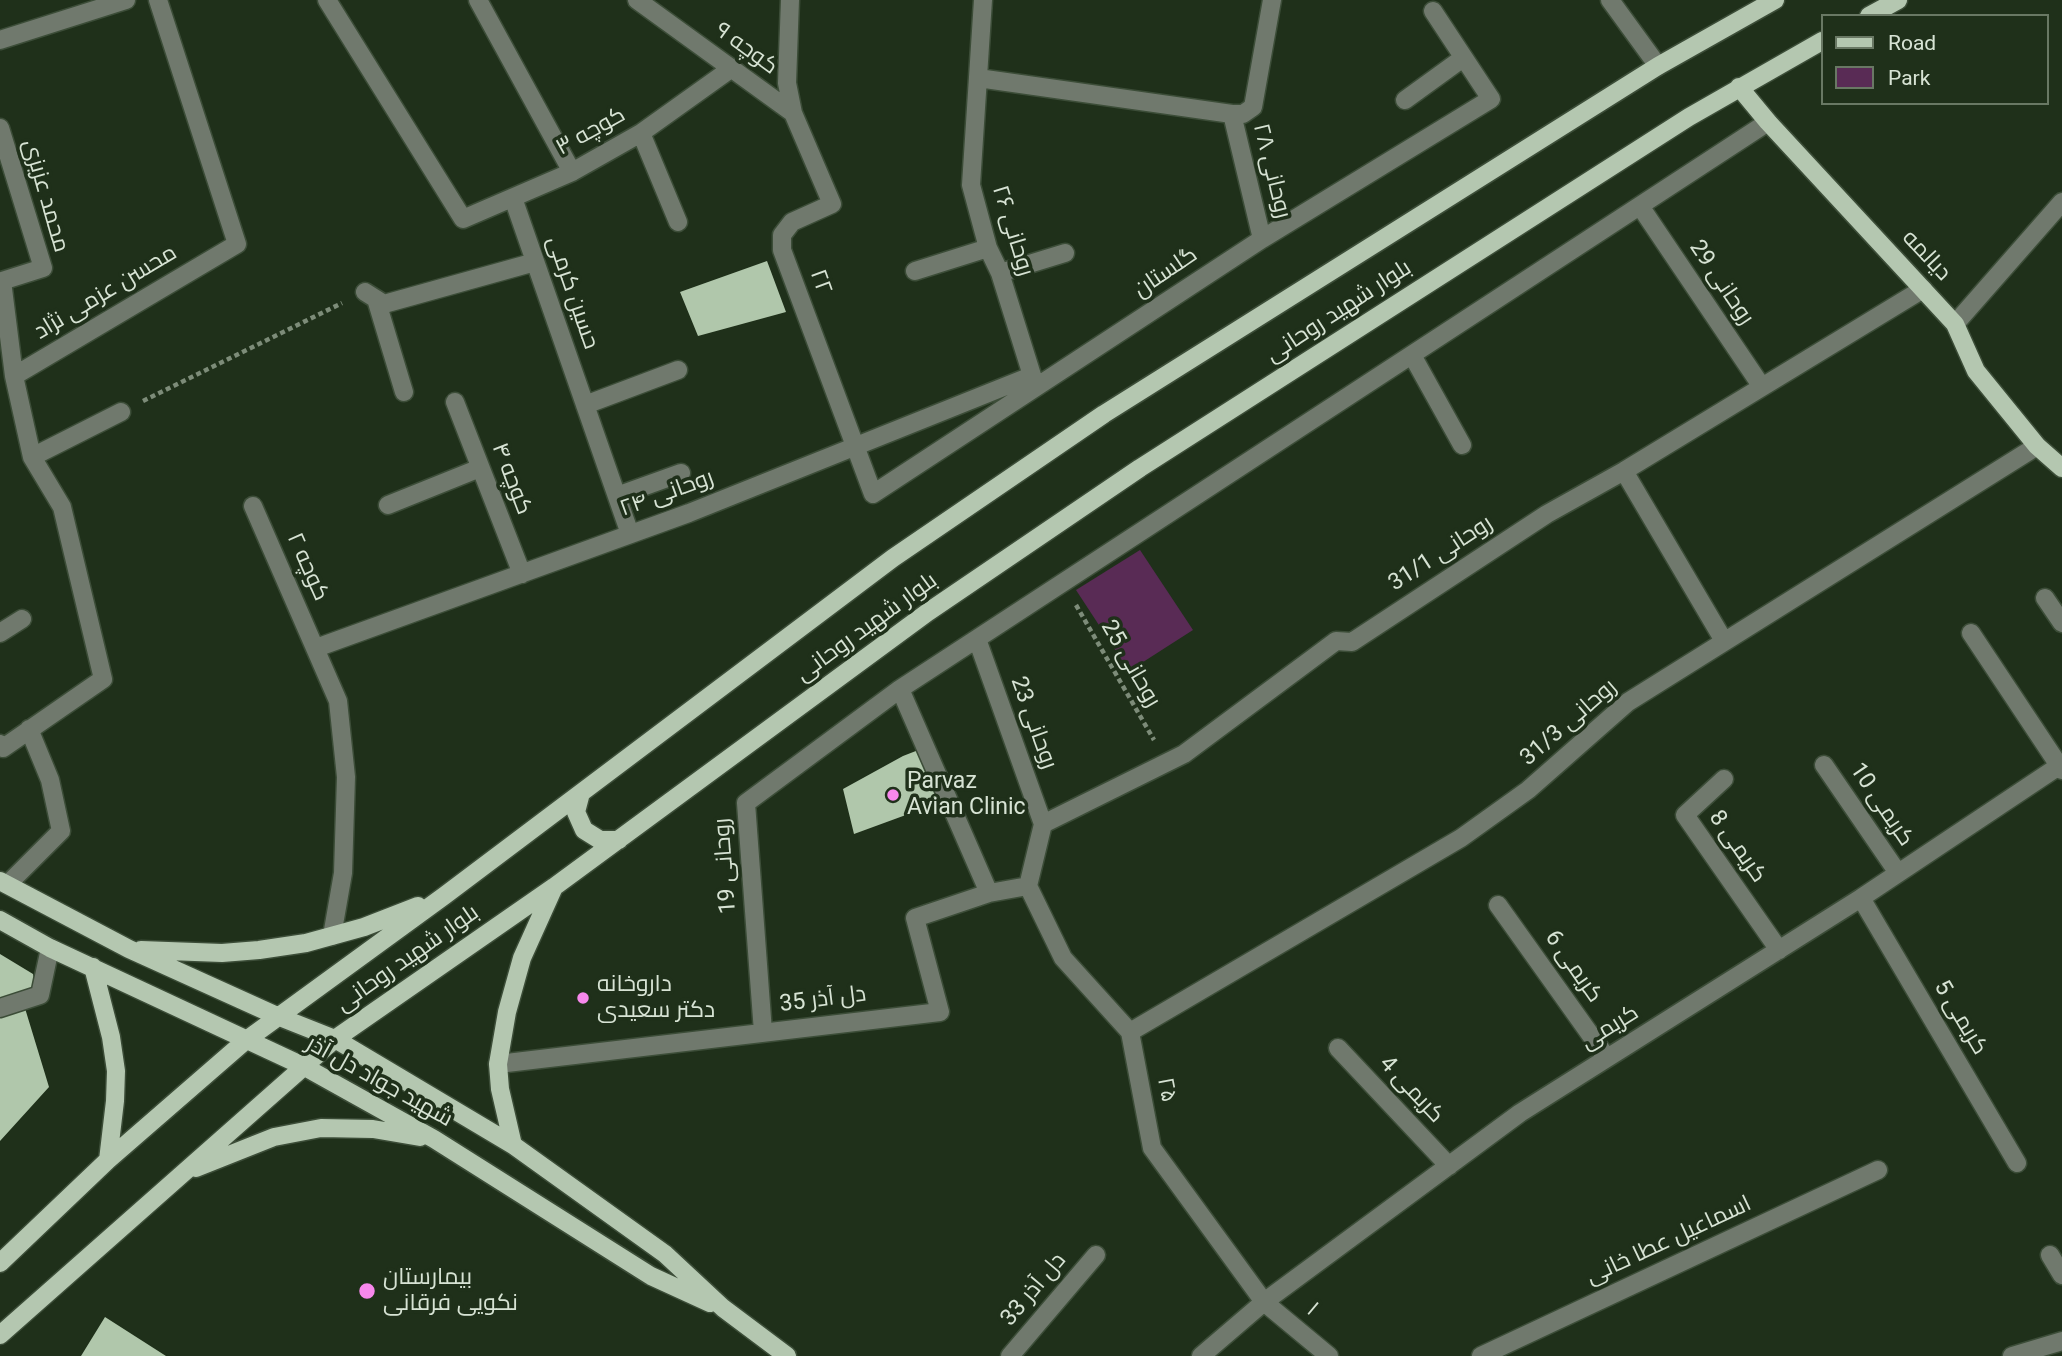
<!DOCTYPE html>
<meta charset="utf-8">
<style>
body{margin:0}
#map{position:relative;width:2062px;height:1356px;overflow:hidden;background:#1f301a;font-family:Roboto,sans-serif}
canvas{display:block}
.legend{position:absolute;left:1821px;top:14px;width:228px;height:91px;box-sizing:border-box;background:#1f301a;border:2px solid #697864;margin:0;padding:9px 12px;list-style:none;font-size:21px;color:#d7e3d4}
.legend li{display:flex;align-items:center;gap:14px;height:35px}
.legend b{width:35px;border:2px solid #697864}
</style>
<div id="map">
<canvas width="2062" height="1356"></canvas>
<ul class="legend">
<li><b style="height:9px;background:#b4c7b0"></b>Road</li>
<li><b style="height:19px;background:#592b55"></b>Park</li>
</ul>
</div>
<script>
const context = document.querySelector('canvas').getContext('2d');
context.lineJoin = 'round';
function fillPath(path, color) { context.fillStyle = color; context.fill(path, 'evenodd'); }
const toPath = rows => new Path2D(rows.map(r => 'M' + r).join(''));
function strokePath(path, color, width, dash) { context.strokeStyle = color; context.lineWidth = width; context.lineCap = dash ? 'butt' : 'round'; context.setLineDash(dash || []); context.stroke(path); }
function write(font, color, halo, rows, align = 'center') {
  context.font = font + ' Roboto,Cairo,sans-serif'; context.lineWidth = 7; context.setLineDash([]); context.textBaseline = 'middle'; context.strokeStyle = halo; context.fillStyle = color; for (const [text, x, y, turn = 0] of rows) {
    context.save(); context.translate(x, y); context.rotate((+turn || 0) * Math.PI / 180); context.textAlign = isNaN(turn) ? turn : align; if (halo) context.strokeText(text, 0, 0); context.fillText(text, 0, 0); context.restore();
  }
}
const green = toPath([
 [1140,550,1193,630,1129,671,1076,590]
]);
const building = toPath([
 [767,261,786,312,698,336,680,292],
 [921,749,944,801,854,834,843,789,903,756],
 [0,954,33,974,36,987,0,1000],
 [24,1005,49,1087,0,1141,0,1012],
 [105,1317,166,1356,81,1356]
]);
const path = toPath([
 [143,401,342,303],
 [1076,605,1154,740]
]);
const minor = toPath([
 [327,0,463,219,572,172,641,133,732,68],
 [478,0,572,172],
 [637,0,793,113],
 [790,0,787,83,793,113,832,204,792,222,782,235,782,250,873,494,1262,239,1491,99,1433,11],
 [983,0,971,185,988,248,1000,273,1035,385],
 [1610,0,1658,66],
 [0,40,126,0],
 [978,78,1232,114,1243,114,1253,107,1272,0],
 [1405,100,1463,58],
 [1232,114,1262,239],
 [0,128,43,268,2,281,14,376],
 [641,133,678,222],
 [513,198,630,534],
 [1640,206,1762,387],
 [915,271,988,248],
 [1000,273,1065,253],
 [365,292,384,304,535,262],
 [376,299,404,392],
 [1955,324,2062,202],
 [1412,355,1462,445],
 [455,402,522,574],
 [585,405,678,370],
 [32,457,121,412],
 [1624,471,1724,641],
 [617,496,681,473],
 [388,505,480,468],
 [253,506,338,701,346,777,343,873,332,936],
 [2045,598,2062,623],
 [0,633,22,619],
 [1971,633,2062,770],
 [977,639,1043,824],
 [316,648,689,513,1031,376],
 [900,689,989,893],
 [0,744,3,748,103,679,62,507,32,457,14,376,237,244,158,0],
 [1824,765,1898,873],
 [1724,779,1685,815,1779,950],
 [8,884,61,831,50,780,29,729],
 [1028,886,1043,824,1184,754,1336,641,1352,642,1547,514,1624,471,1923,289],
 [1028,886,1063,958,1130,1032,1152,1148,1264,1302,1329,1356],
 [1861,898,2017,1163],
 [1498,905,1607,1058],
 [0,1008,40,995,50,948],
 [763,1032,746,803,900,689,1768,122],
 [1130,1032,1461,838,1528,790,1628,702,2037,446],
 [1338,1048,1449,1166],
 [498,1064,940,1012,915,918,989,893,1028,886],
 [2050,1255,2062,1275],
 [1010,1356,1096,1255],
 [1201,1356,1264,1302,1520,1113,1861,898,2062,764],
 [1481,1356,1878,1170],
 [2012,1356,2062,1341]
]);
const major = toPath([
 [1869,16,1898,0],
 [1739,87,1768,122,1955,324,1976,371,2037,446,2062,468],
 [581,793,576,812,584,830,600,840,619,840],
 [0,881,129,949,277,1016,335,1039,513,1145,665,1254,723,1308,787,1356],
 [0,920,50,948,303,1066,434,1139,651,1276,710,1303],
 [141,950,222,953,259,950,306,943,364,927,418,906],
 [93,967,111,1037,116,1071,115,1101,108,1160],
 [513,1145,500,1089,498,1064,507,1012,522,958,554,887],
 [196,1168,274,1137,321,1128,373,1129,420,1137],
 [0,1263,108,1160,245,1041,444,896,893,558,1104,414,1658,66,1775,0],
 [0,1335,335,1039,554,887,928,612,1140,468,1689,117,1822,41]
]);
const markers = [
 [893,795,7,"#f788ec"],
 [583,998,7,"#f788ec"],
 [367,1291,9,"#f788ec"]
];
const streetNames = [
 ["کوچه ۹",746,49,36],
 ["کوچه ۳",591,132,-29],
 ["روحانی ۲۸",1271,171,76],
 ["محمد عزیزی",45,196,74],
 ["روحانی ۲۶",1012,231,73],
 ["دیالمه",1926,256,47],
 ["گلستان",1166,273,-34],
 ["۲۲",820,282,70],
 ["روحانی 29",1721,283,56],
 ["محسن عزمی نژاد",106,293,-31],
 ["حسین کرمی",572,293,71],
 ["بلوار شهید روحانی",1339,312,-33],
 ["کوچه ۴",511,479,69],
 ["روحانی ۲۴",667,494,-20],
 ["روحانی 31/1",1441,554,-33],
 ["کوچه ۲",307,567,66],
 ["بلوار شهید روحانی",867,628,-36],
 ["روحانی 25",1130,664,60],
 ["روحانی 23",1033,723,70],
 ["روحانی 31/3",1569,723,-41],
 ["کریمی 10",1881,805,56],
 ["کریمی 8",1737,847,55],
 ["روحانی 19",726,866,-94],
 ["بلوار شهید روحانی",408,959,-35],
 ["کریمی 6",1573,967,55],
 ["دل آذر 35",823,1000,-7],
 ["کریمی 5",1960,1018,59],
 ["کریمی",1610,1028,-32],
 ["شهید جواد دل آذر",379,1082,29],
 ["۲۵",1166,1090,79],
 ["کریمی 4",1411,1090,47],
 ["اسماعیل عطا خانی",1669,1241,-25],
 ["دل آذر 33",1034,1290,-50],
 ["۱",1312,1310,40]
];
const poiNames = [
 ["Parvaz",907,782],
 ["Avian Clinic",907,808],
 ["داروخانه",597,985],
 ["دکتر سعیدی",597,1011],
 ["بیمارستان",383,1278],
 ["نکویی فرقانی",383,1304]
];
fillPath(green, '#592b55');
fillPath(building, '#b0c7ab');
strokePath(minor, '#3c4d38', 21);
strokePath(major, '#3c4d38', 21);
strokePath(path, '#7d8c79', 4.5, [5, 3.5]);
strokePath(minor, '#70796d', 18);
strokePath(major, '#b4c7b0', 18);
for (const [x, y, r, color] of markers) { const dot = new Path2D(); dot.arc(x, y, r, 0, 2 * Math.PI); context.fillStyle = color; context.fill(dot); strokePath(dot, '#1f301a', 2.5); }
write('23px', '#d7e3d4', '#1f301a', streetNames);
write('23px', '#d7e3d4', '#1f301a', poiNames, 'left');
</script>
